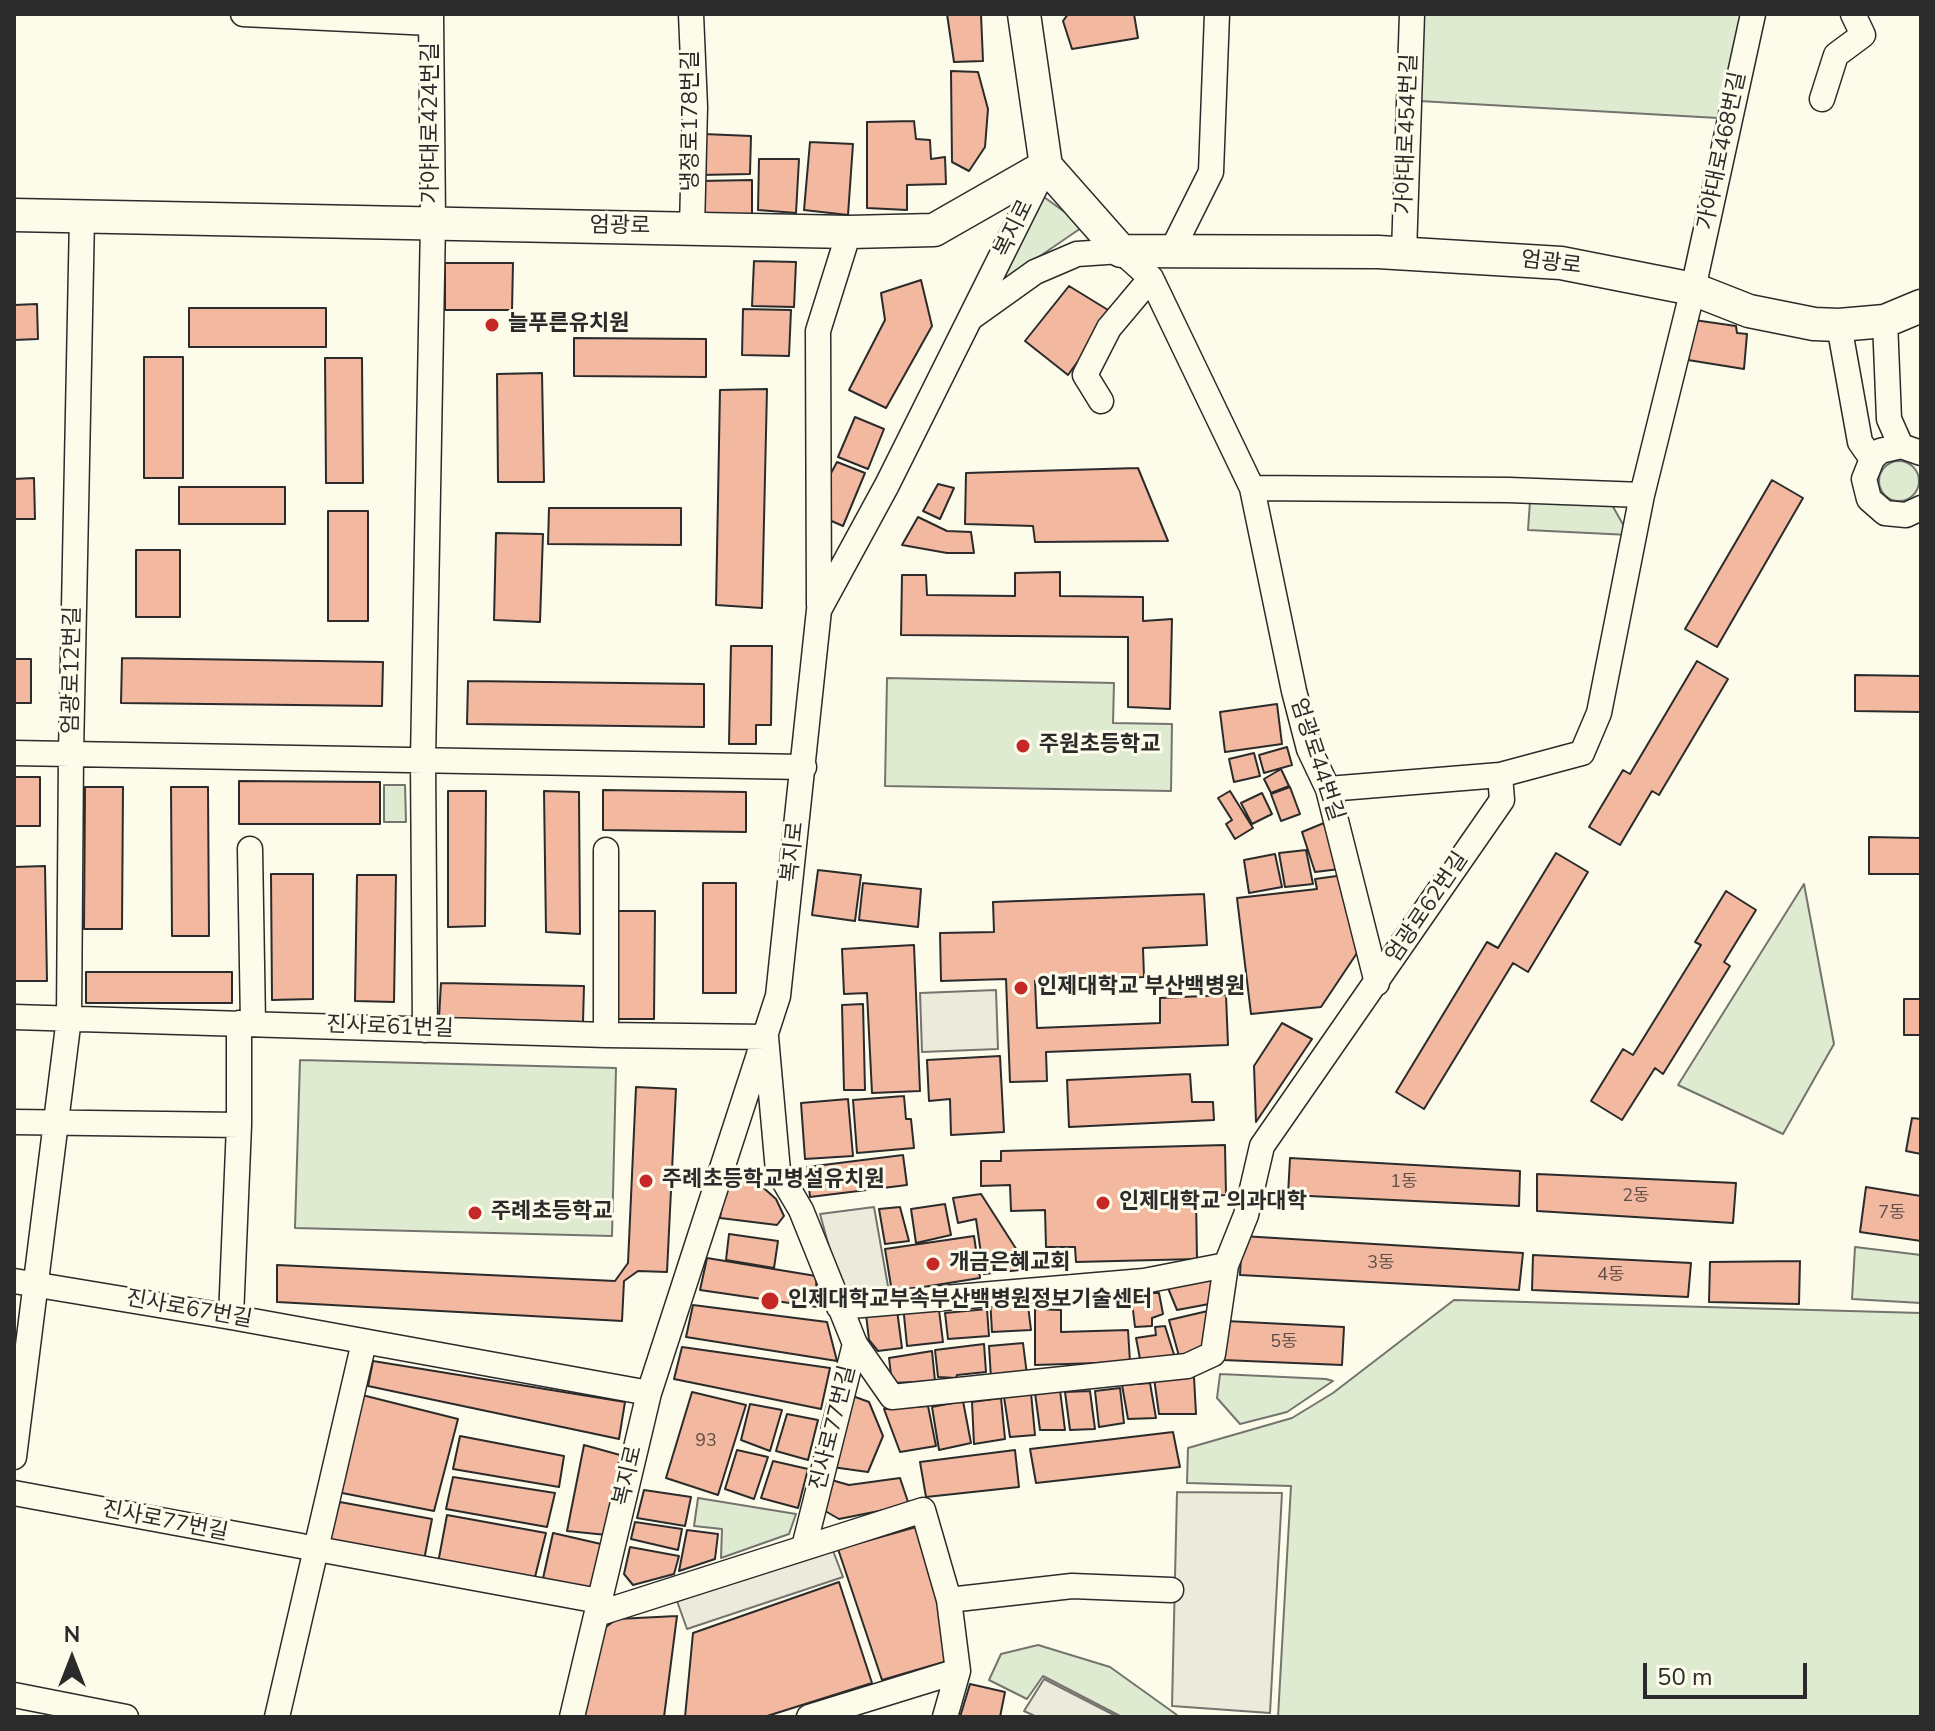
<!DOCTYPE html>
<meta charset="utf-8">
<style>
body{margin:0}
#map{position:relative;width:1935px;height:1731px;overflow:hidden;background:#fdfbea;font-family:"Nunito Sans",sans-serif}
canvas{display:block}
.frame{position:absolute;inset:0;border:16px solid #2b2b2b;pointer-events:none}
.north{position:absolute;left:32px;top:1619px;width:80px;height:80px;-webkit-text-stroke:6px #fdfbea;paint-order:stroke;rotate:0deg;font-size:22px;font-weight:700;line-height:32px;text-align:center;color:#2b2b2b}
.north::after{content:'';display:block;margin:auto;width:28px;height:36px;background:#2b2b2b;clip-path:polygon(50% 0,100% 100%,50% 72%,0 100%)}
.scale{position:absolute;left:1643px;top:1663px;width:164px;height:36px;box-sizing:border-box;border:4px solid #2b2b2b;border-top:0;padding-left:10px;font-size:24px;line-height:28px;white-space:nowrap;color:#2b2b2b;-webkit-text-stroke:6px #fdfbea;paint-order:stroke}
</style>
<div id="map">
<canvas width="1935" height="1731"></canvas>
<div class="frame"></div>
<div class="north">N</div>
<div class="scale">50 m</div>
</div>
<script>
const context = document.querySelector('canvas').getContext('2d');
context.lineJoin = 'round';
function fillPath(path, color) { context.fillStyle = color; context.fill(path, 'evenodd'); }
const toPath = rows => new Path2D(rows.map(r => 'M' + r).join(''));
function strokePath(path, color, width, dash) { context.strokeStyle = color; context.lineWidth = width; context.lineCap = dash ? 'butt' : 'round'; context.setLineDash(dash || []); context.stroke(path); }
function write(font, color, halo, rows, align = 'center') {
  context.font = font + ' "Nunito Sans","Noto Sans KR",sans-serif'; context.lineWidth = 6; context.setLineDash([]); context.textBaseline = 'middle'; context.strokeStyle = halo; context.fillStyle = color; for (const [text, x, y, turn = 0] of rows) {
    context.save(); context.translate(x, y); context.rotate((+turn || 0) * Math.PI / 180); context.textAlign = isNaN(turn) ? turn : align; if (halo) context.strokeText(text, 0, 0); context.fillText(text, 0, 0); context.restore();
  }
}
const green = toPath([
 [1423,14,1746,14,1718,118,1419,101,1423,14],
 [1044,197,1084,226,989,291,1044,197],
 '1879 481a20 20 0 1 1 40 0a20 20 0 1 1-40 0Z',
 [1530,501,1612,505,1629,535,1528,530,1530,501],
 [887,678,1114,683,1113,723,1172,724,1171,791,885,786,887,678],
 [384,785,405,785,406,822,384,822,384,785],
 [1804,884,1834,1044,1783,1134,1678,1085,1804,884],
 [300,1060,616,1068,612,1236,295,1228,300,1060],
 [1855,1247,1921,1255,1921,1303,1852,1299,1855,1247],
 [1454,1300,1921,1313,1921,1717,1278,1717,1291,1486,1187,1483,1188,1448,1292,1418,1333,1393,1454,1300],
 [1220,1374,1326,1379,1333,1381,1287,1412,1240,1424,1217,1398,1220,1374],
 [698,1498,796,1514,789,1534,721,1558,722,1529,694,1526,698,1498],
 [1038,1645,1110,1667,1177,1715,1175,1717,1122,1717,1043,1676,1027,1699,989,1680,1001,1654,1038,1645]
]);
const parking = toPath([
 [996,990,998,1049,922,1052,920,993,996,990],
 [874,1207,889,1292,842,1294,820,1214,874,1207],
 [1177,1492,1282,1493,1270,1713,1172,1706,1177,1492],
 [832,1548,843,1577,687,1629,677,1601,832,1548],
 [1044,1679,1118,1717,1037,1717,1024,1711,1044,1679]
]);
const building = toPath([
 [947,14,981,14,983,61,954,62,947,14],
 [1068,14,1134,14,1138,38,1072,49,1063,21,1068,14],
 [951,71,978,72,988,109,985,147,969,171,952,162,951,71],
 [914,121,916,139,930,140,931,159,945,157,946,184,907,185,907,210,867,208,867,122,914,121],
 [704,134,751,136,750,174,700,175,704,134],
 [810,142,853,144,848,215,804,210,810,142],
 [759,159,799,159,796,213,758,210,759,159],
 [752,180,752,216,701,214,700,181,752,180],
 [754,261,796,262,794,307,752,306,754,261],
 [445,263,513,263,512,310,445,310,445,263],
 [921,280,932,326,886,408,849,390,885,320,881,293,921,280],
 [1069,286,1113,313,1068,375,1025,341,1069,286],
 [37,304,38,339,14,340,14,305,37,304],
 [189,308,326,308,326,347,189,347,189,308],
 [743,309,791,310,789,356,742,355,743,309],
 [1694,320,1736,326,1737,333,1747,334,1744,369,1688,360,1694,320],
 [574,338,706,339,706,377,574,376,574,338],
 [144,357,183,357,183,478,144,478,144,357],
 [325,358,362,358,363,483,326,483,325,358],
 [542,373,544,482,498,482,497,374,542,373],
 [767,389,762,608,716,605,720,390,767,389],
 [855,417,884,429,868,469,838,457,855,417],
 [837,462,865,473,843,526,827,519,830,475,837,462],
 [1138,468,1168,541,1035,542,1033,526,965,524,966,473,1138,468],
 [34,478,35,519,14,519,14,479,34,478],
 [1772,480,1803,498,1717,647,1685,629,1772,480],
 [938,484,954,488,940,519,923,511,938,484],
 [179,487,285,487,285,524,179,524,179,487],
 [549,508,681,508,681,545,548,544,549,508],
 [328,511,368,511,368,621,328,621,328,511],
 [918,517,947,531,971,532,974,553,947,553,902,545,918,517],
 [496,533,543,534,540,622,494,620,496,533],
 [136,550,180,550,180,617,136,617,136,550],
 [1060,572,1060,596,1143,597,1143,621,1172,619,1170,709,1128,707,1128,637,901,635,902,575,926,575,927,595,1015,596,1015,573,1060,572],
 [731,646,772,646,771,725,756,725,756,744,729,744,731,646],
 [122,658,383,662,382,706,121,703,122,658],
 [14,659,31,659,31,703,14,703,14,659],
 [1697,661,1728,679,1659,795,1652,791,1620,845,1589,827,1623,770,1630,774,1697,661],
 [1855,675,1921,676,1921,712,1855,711,1855,675],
 [468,681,704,684,704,727,467,724,468,681],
 [1277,704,1282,744,1225,752,1220,712,1277,704],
 [1287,747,1292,765,1264,773,1259,755,1287,747],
 [1254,753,1260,776,1234,782,1229,759,1254,753],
 [1281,769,1289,786,1271,793,1264,779,1281,769],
 [14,777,40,777,40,826,14,826,14,777],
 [239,781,380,782,380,824,239,824,239,781],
 [85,787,123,787,122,929,84,929,85,787],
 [171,787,208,787,209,936,172,936,171,787],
 [1290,787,1300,814,1281,821,1271,794,1290,787],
 [603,790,746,792,746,832,603,830,603,790],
 [448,791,486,791,485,926,448,927,448,791],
 [544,791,579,792,580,934,546,932,544,791],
 [1230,791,1253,828,1235,839,1226,824,1232,820,1218,798,1230,791],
 [1262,793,1272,814,1252,824,1241,803,1262,793],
 [1324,823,1340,869,1315,872,1302,832,1324,823],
 [1869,837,1921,838,1921,874,1869,874,1869,837],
 [1306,850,1313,884,1285,887,1279,853,1306,850],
 [1556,853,1588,872,1528,972,1513,963,1424,1109,1396,1092,1487,942,1498,948,1556,853],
 [1275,854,1282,887,1249,893,1244,860,1275,854],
 [45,866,47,981,14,981,14,867,45,866],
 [818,870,861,875,855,921,812,915,818,870],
 [271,874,313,874,313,999,272,1000,271,874],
 [357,875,396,875,394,1002,355,1001,357,875],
 [1344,875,1357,953,1321,1007,1251,1014,1237,898,1317,889,1315,879,1344,875],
 [703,883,736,883,736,993,703,993,703,883],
 [863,883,921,889,918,927,859,920,863,883],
 [1726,891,1756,910,1724,962,1730,966,1663,1074,1655,1068,1622,1120,1591,1101,1623,1049,1633,1055,1701,945,1695,942,1726,891],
 [1204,894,1207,945,1143,948,1144,977,1035,981,1037,1028,1160,1023,1160,998,1226,995,1228,1045,1046,1052,1047,1081,1010,1082,1006,979,941,981,940,933,994,932,993,902,1204,894],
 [617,911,655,911,654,1019,617,1019,617,911],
 [914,945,920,1091,872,1093,867,993,844,994,842,949,914,945],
 [86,972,232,972,232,1003,86,1003,86,972],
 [441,983,584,986,583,1022,439,1018,441,983],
 [1904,999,1921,999,1921,1035,1904,1035,1904,999],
 [863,1004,865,1090,844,1090,842,1005,863,1004],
 [1282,1023,1312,1039,1256,1122,1254,1066,1282,1023],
 [1000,1056,1004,1132,951,1135,950,1099,929,1101,927,1060,1000,1056],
 [1190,1074,1192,1102,1213,1102,1214,1120,1069,1127,1067,1080,1190,1074],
 [636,1087,676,1089,667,1272,638,1271,624,1281,622,1321,277,1302,277,1265,615,1281,628,1263,636,1087],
 [904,1096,906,1119,911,1119,914,1148,857,1153,853,1100,904,1096],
 [848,1099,853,1156,805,1159,801,1103,848,1099],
 [1912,1118,1921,1119,1921,1154,1906,1151,1912,1118],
 [1225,1145,1226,1195,1196,1197,1197,1259,1076,1262,1075,1247,1046,1247,1045,1210,1011,1211,1010,1185,981,1186,981,1161,1001,1161,1001,1151,1225,1145],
 [903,1155,907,1185,810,1197,807,1167,903,1155],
 [1290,1158,1520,1171,1519,1206,1288,1195,1290,1158],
 [727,1173,748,1174,776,1199,784,1216,777,1225,720,1218,727,1173],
 [1537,1174,1736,1183,1733,1223,1537,1211,1537,1174],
 [1866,1187,1921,1196,1921,1241,1860,1232,1866,1187],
 [981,1194,1029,1269,984,1274,976,1219,958,1223,953,1198,981,1194],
 [945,1204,951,1235,916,1243,911,1209,945,1204],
 [900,1207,909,1241,885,1244,879,1209,900,1207],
 [729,1234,778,1241,774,1268,726,1260,729,1234],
 [974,1236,980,1278,892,1292,885,1249,974,1236],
 [1242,1236,1523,1253,1519,1290,1240,1275,1242,1236],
 [1533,1255,1691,1263,1688,1297,1532,1290,1533,1255],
 [707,1258,816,1276,817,1307,700,1290,707,1258],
 [1800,1261,1799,1304,1709,1302,1710,1262,1800,1261],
 [1216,1275,1209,1304,1177,1310,1168,1288,1216,1275],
 [1146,1293,1159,1293,1163,1314,1152,1318,1152,1326,1135,1327,1132,1302,1147,1302,1146,1293],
 [1027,1297,1031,1330,992,1332,990,1298,1027,1297],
 [938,1302,943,1342,907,1346,903,1305,938,1302],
 [693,1305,827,1322,837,1361,686,1337,693,1305],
 [987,1309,989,1336,948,1339,945,1313,987,1309],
 [1035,1309,1061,1310,1061,1332,1128,1330,1130,1362,1035,1365,1035,1309],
 [897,1310,902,1348,878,1351,869,1340,866,1314,897,1310],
 [1212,1310,1205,1351,1179,1356,1169,1320,1212,1310],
 [1226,1321,1344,1327,1342,1365,1223,1360,1226,1321],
 [1165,1326,1176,1361,1141,1364,1136,1338,1156,1335,1155,1327,1165,1326],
 [1023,1343,1027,1375,991,1378,989,1346,1023,1343],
 [984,1344,986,1372,957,1375,956,1378,938,1377,935,1350,984,1344],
 [682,1347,830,1368,821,1409,674,1379,682,1347],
 [932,1351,935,1381,892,1383,889,1358,932,1351],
 [373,1361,625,1402,619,1439,368,1386,373,1361],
 [1194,1377,1196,1414,1159,1414,1154,1378,1194,1377],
 [1150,1383,1156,1418,1128,1419,1122,1385,1150,1383],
 [1120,1388,1124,1423,1099,1427,1095,1391,1120,1388],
 [1060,1390,1065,1430,1040,1430,1035,1393,1060,1390],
 [1090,1391,1095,1429,1070,1430,1065,1392,1090,1391],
 [692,1392,746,1405,718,1495,666,1478,692,1392],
 [1031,1393,1035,1435,1010,1437,1004,1397,1031,1393],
 [362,1395,458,1419,434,1511,337,1492,362,1395],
 [850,1395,869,1402,883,1436,868,1472,832,1467,850,1395],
 [1001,1398,1005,1439,974,1444,972,1402,1001,1398],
 [963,1401,971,1443,939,1450,932,1407,963,1401],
 [750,1404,782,1410,770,1451,741,1440,750,1404],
 [928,1406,936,1446,900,1452,884,1409,928,1406],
 [787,1414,818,1420,808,1460,776,1451,787,1414],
 [1173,1432,1180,1467,1036,1483,1030,1449,1173,1432],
 [460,1436,564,1456,559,1487,453,1469,460,1436],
 [584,1445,620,1455,607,1535,567,1531,584,1445],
 [737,1450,768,1457,754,1499,725,1489,737,1450],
 [1015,1450,1019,1487,926,1497,920,1462,1015,1450],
 [773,1461,808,1469,798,1508,761,1498,773,1461],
 [453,1477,555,1493,547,1527,446,1509,453,1477],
 [900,1478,909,1505,839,1519,820,1508,828,1479,849,1485,900,1478],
 [644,1490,691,1497,685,1526,637,1518,644,1490],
 [340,1502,432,1519,424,1560,326,1542,340,1502],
 [447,1515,546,1533,534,1581,438,1563,447,1515],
 [635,1522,682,1529,678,1550,631,1539,635,1522],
 [916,1527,954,1659,882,1680,838,1549,916,1527],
 [687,1530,718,1534,715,1559,679,1571,687,1530],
 [553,1533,601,1544,594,1585,588,1591,542,1583,553,1533],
 [630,1547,679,1556,674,1574,633,1585,624,1574,630,1547],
 [839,1582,872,1683,764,1717,685,1717,693,1633,839,1582],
 [677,1616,664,1717,584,1717,603,1629,617,1619,677,1616],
 [970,1684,1005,1692,1000,1717,960,1717,970,1684]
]);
const minor = toPath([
 [243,14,431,23],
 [691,14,695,107,692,228],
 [1822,99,1836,55,1863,35,1853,14],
 [1171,252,1211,172,1217,14],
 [1404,253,1412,14],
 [972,317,1035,272,1077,254,1121,251,1151,278,1252,488,1294,691,1309,749,1328,789,1377,983],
 [1885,321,1889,419,1901,446],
 [1839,325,1860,442,1872,459],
 [1101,401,1085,375,1109,328,1151,278],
 [1921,453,1901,446,1880,451,1872,459,1864,479,1869,499,1885,513,1906,515,1921,508],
 [1252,488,1509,490,1642,495],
 [819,605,818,331,849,232],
 [14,753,804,767],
 [1328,789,1500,775,1582,753,1599,713,1642,495,1693,289,1753,14],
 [250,849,253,1023],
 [606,850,606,1035],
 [14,1017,606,1035,766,1037,778,1171,801,1210,855,1344,804,1547],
 [425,1030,423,760,433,222,431,14],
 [14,1122,239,1125],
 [14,1281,231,1317,649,1393],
 [839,1307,1144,1281,1226,1265],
 [231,1317,239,1125,239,1023],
 [855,1344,892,1397,1187,1366,1213,1354,1226,1265,1246,1215,1262,1146,1502,800,1500,775],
 [14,1457,69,1018,71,754,82,217],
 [14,1493,599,1601],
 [949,1600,1072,1586,1171,1590],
 [597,1614,923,1510,949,1600,958,1671,945,1717],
 [14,1695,126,1717],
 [277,1717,364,1342],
 [572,1717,649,1393,778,996,819,610,887,485,1046,166],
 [809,1717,958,1671]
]);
const major = toPath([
 [1024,14,1046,166],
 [1046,166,1121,251,1378,252,1561,263,1693,289,1749,311,1814,324,1839,325,1885,321,1921,306],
 [14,215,849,232,934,230,1046,166]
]);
const markers = [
 [492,325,8,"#c62828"],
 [1023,746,8,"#c62828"],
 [1021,988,8,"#c62828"],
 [646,1181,8,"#c62828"],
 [1103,1203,8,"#c62828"],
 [475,1213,8,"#c62828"],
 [933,1264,8,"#c62828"],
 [770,1301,10,"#c62828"]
];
const numberNames = [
 ["1동",1404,1183],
 ["2동",1636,1197],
 ["7동",1892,1214],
 ["3동",1381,1264],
 ["4동",1611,1276],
 ["5동",1284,1343],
 ["93",706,1442]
];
const streetNames = [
 ["냉정로178번길",692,121,-90],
 ["가야대로424번길",432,123,-90],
 ["가야대로454번길",1408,134,-88],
 ["가야대로468번길",1723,151,-78],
 ["엄광로",620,227,1],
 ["복지로",1015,229,-64],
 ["엄광로",1551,264,7],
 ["엄광로12번길",73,670,-89],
 ["엄광로44번길",1316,760,72],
 ["복지로",794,852,-84],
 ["엄광로62번길",1428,908,-56],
 ["진사로61번길",390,1028,2],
 ["진사로67번길",189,1310,10],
 ["진사로77번길",834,1428,-76],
 ["복지로",629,1476,-77],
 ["진사로77번길",165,1522,11]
];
const poiNames = [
 ["늘푸른유치원",508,325],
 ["주원초등학교",1039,746],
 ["인제대학교 부산백병원",1037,988],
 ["주례초등학교병설유치원",662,1181],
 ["인제대학교 의과대학",1119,1203],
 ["주례초등학교",491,1213],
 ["개금은혜교회",949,1264],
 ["인제대학교부속부산백병원정보기술센터",788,1301]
];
fillPath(green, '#deebd1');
strokePath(green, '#74746e', 2);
fillPath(parking, '#eceadb');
strokePath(parking, '#74746e', 2);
fillPath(building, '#f2b8a0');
strokePath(building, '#2b2b2b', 2);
strokePath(minor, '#2b2b2b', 27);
strokePath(major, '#2b2b2b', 35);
strokePath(minor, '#fdfbea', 24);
strokePath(major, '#fdfbea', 32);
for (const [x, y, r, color] of markers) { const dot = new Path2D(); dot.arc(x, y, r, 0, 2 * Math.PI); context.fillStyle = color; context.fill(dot); strokePath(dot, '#fdfbea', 3); }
write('18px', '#5d4e48', null, numberNames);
write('22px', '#2b2b2b', '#fdfbea', streetNames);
write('bold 22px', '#2b2b2b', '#fdfbea', poiNames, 'left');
</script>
